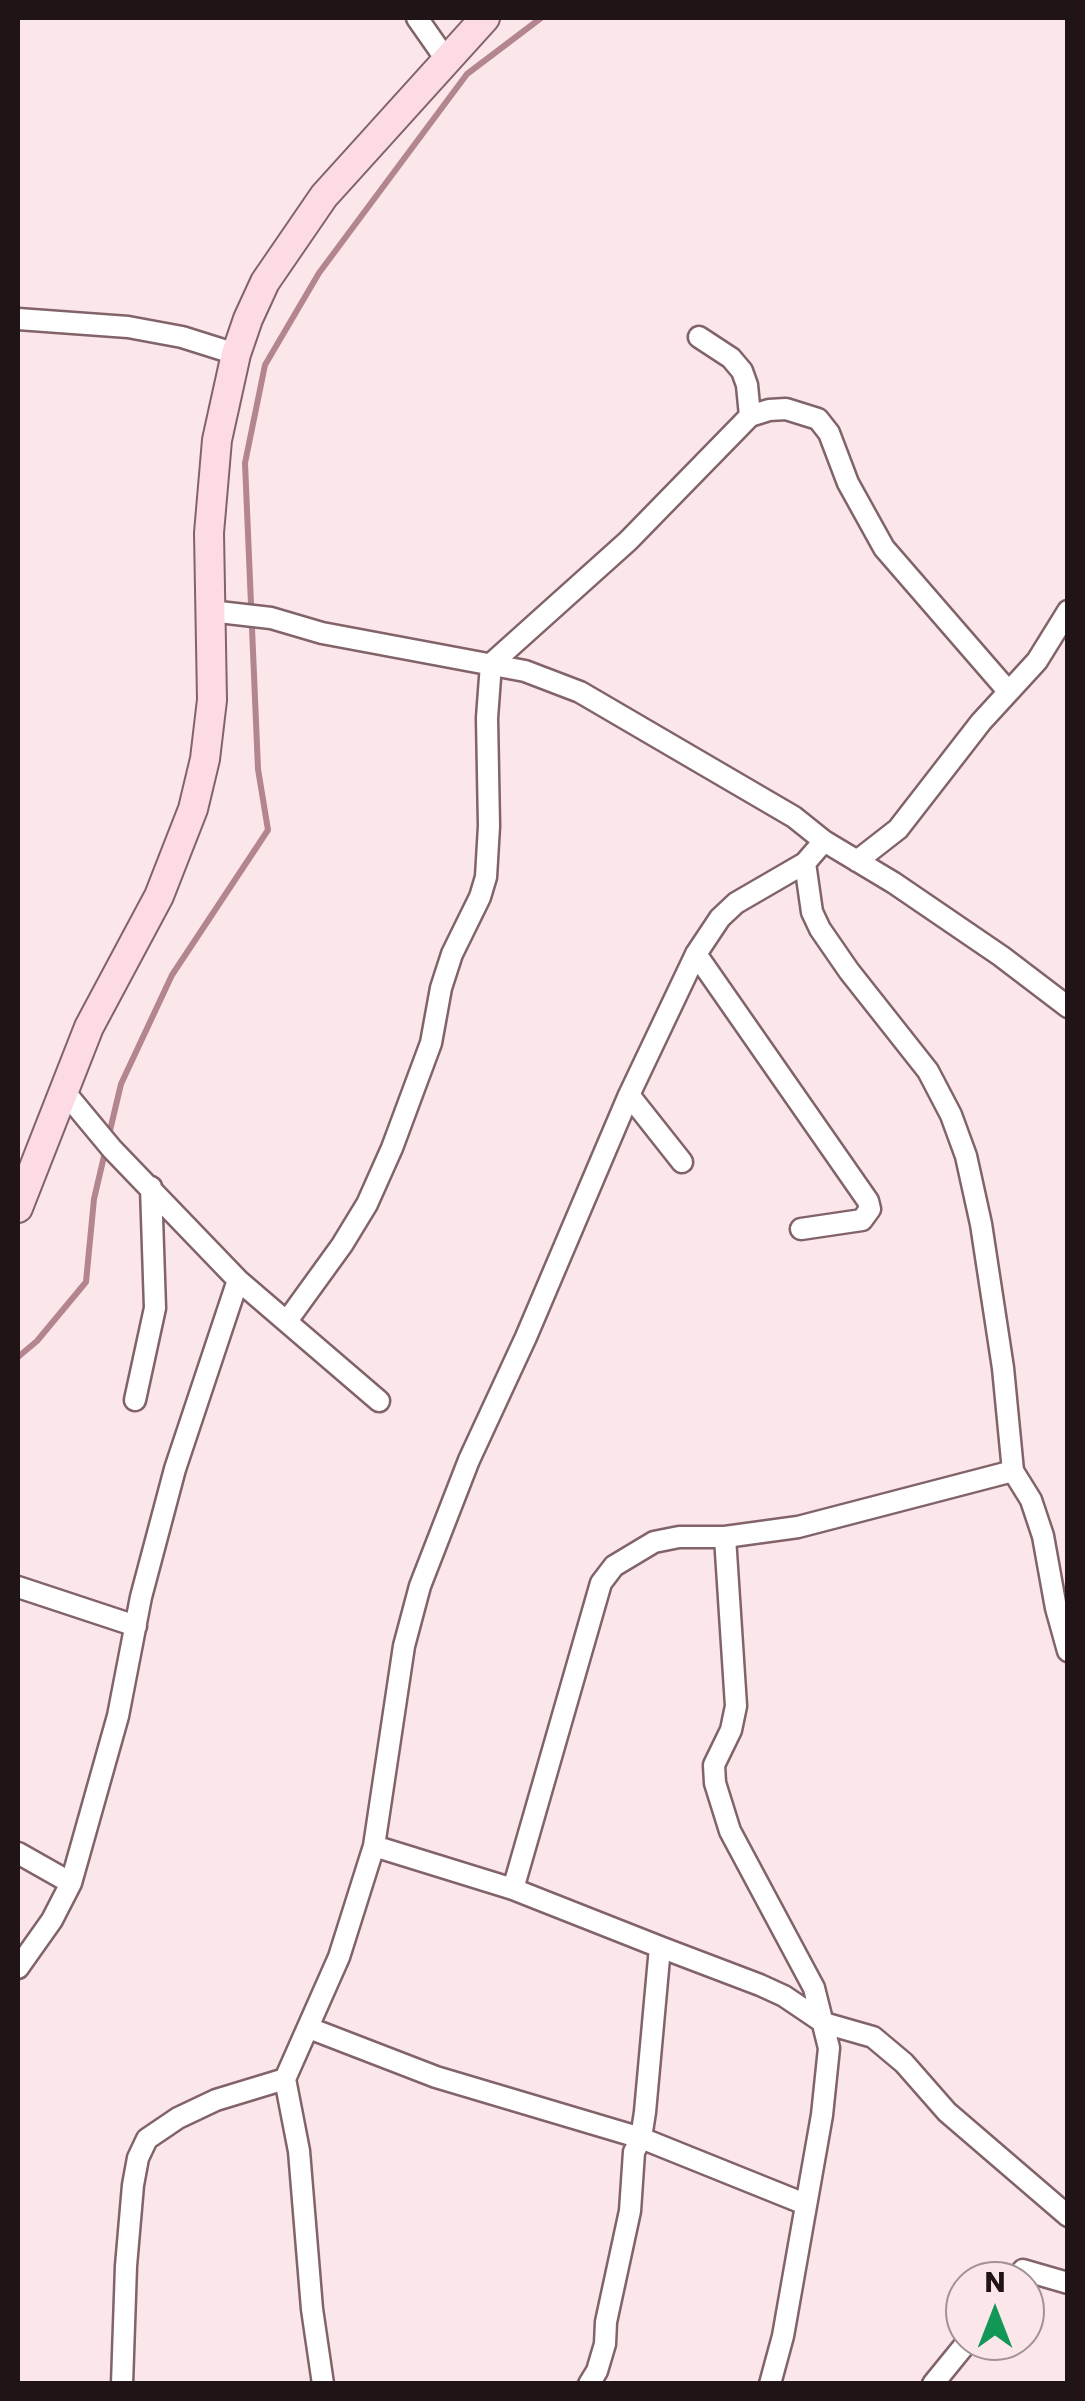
<!DOCTYPE html>
<style>
body{margin:0}
#map{position:relative;width:1085px;height:2401px;overflow:hidden;background:#fbe6ea;font-family:Poppins,sans-serif}
canvas{display:block}
.frame{position:absolute;inset:0;border:20px solid #201416;pointer-events:none}
.north{position:absolute;left:945px;top:2261px;width:100px;height:100px;box-sizing:border-box;background:#fbe6ea;border:2px solid #a39295;border-radius:50%;rotate:0deg;font-size:28px;font-weight:700;line-height:40px;text-align:center;color:#201416}
.north::after{content:'';display:block;margin:auto;width:35px;height:45px;background:#129756;clip-path:polygon(50% 0,100% 100%,50% 72%,0 100%)}
</style>
<div id="map">
<canvas width="1085" height="2401"></canvas>
<div class="frame"></div>
<div class="north">N</div>
</div>
<script>
const context = document.querySelector('canvas').getContext('2d');
context.lineJoin = 'round';
const toPath = rows => new Path2D(rows.map(r => 'M' + r).join(''));
function strokePath(path, color, width, dash) { context.strokeStyle = color; context.lineWidth = width; context.lineCap = dash ? 'butt' : 'round'; context.setLineDash(dash || []); context.stroke(path); }
const stream = toPath([
 [108,1139,121,1084,172,975,268,830,258,769,245,463,265,365,319,273,467,74,541,18],
 [18,1357,37,1341,86,1282,94,1199,105,1152]
]);
const street = toPath([
 [417,18,445,58],
 [18,319,128,327,182,337,236,354],
 [699,337,731,358,742,371,747,385,750,416],
 [210,611,271,618,322,633,525,671,580,692,794,817,824,841,894,883,1001,956,1068,1007],
 [857,861,898,829,981,722,1037,661,1068,611],
 [805,863,812,912,820,929,849,971,928,1071,951,1115,966,1156,981,1224,1003,1368,1013,1471,1031,1500,1043,1536,1056,1608,1068,1651],
 [696,954,868,1201,870,1209,862,1220,801,1229],
 [63,1090,112,1149,238,1280,379,1401],
 [629,1095,682,1162],
 [287,1321,342,1245,367,1204,392,1148,431,1043,441,988,452,954,480,897,486,877,489,826,487,718,491,664,628,541,750,416,769,410,786,409,818,419,829,433,848,483,884,548,1008,691],
 [135,1400,155,1308,151,1187],
 [725,1537,736,1706,731,1730,714,1765,715,1783,730,1831,814,1988,829,2048,822,2115,783,2336,770,2384],
 [18,1587,136,1626],
 [374,1846,513,1889,660,1947],
 [18,1853,71,1883,52,1920,18,1968],
 [71,1883,118,1716,141,1597,175,1469,238,1280],
 [513,1889,601,1583,614,1566,654,1542,679,1537,725,1537,798,1527,1013,1471],
 [309,2028,436,2077,641,2138,805,2204],
 [1015,2281,1023,2270,1068,2283],
 [122,2384,126,2266,133,2185,138,2158,147,2139,178,2118,216,2100,285,2079],
 [323,2384,312,2309,299,2151,285,2079,339,1957,374,1846,404,1646,420,1586,469,1460,526,1337,629,1095,696,954,720,918,736,903,805,863,824,841],
 [589,2384,597,2371,605,2344,606,2322,630,2211,634,2152,641,2138,645,2112,660,1947,760,1985,784,1996,824,2023,873,2037,904,2063,947,2112,1068,2216],
 [933,2384,968,2341]
]);
const secondary = toPath([
 [18,1208,89,1027,159,896,193,809,205,759,212,700,209,533,217,440,236,354,248,319,265,282,324,196,485,18]
]);
strokePath(stream, '#b2858f', 6);
strokePath(street, '#816369', 25);
strokePath(secondary, '#816369', 32);
strokePath(street, '#fff', 20);
strokePath(secondary, '#fcdbe4', 28);
</script>
